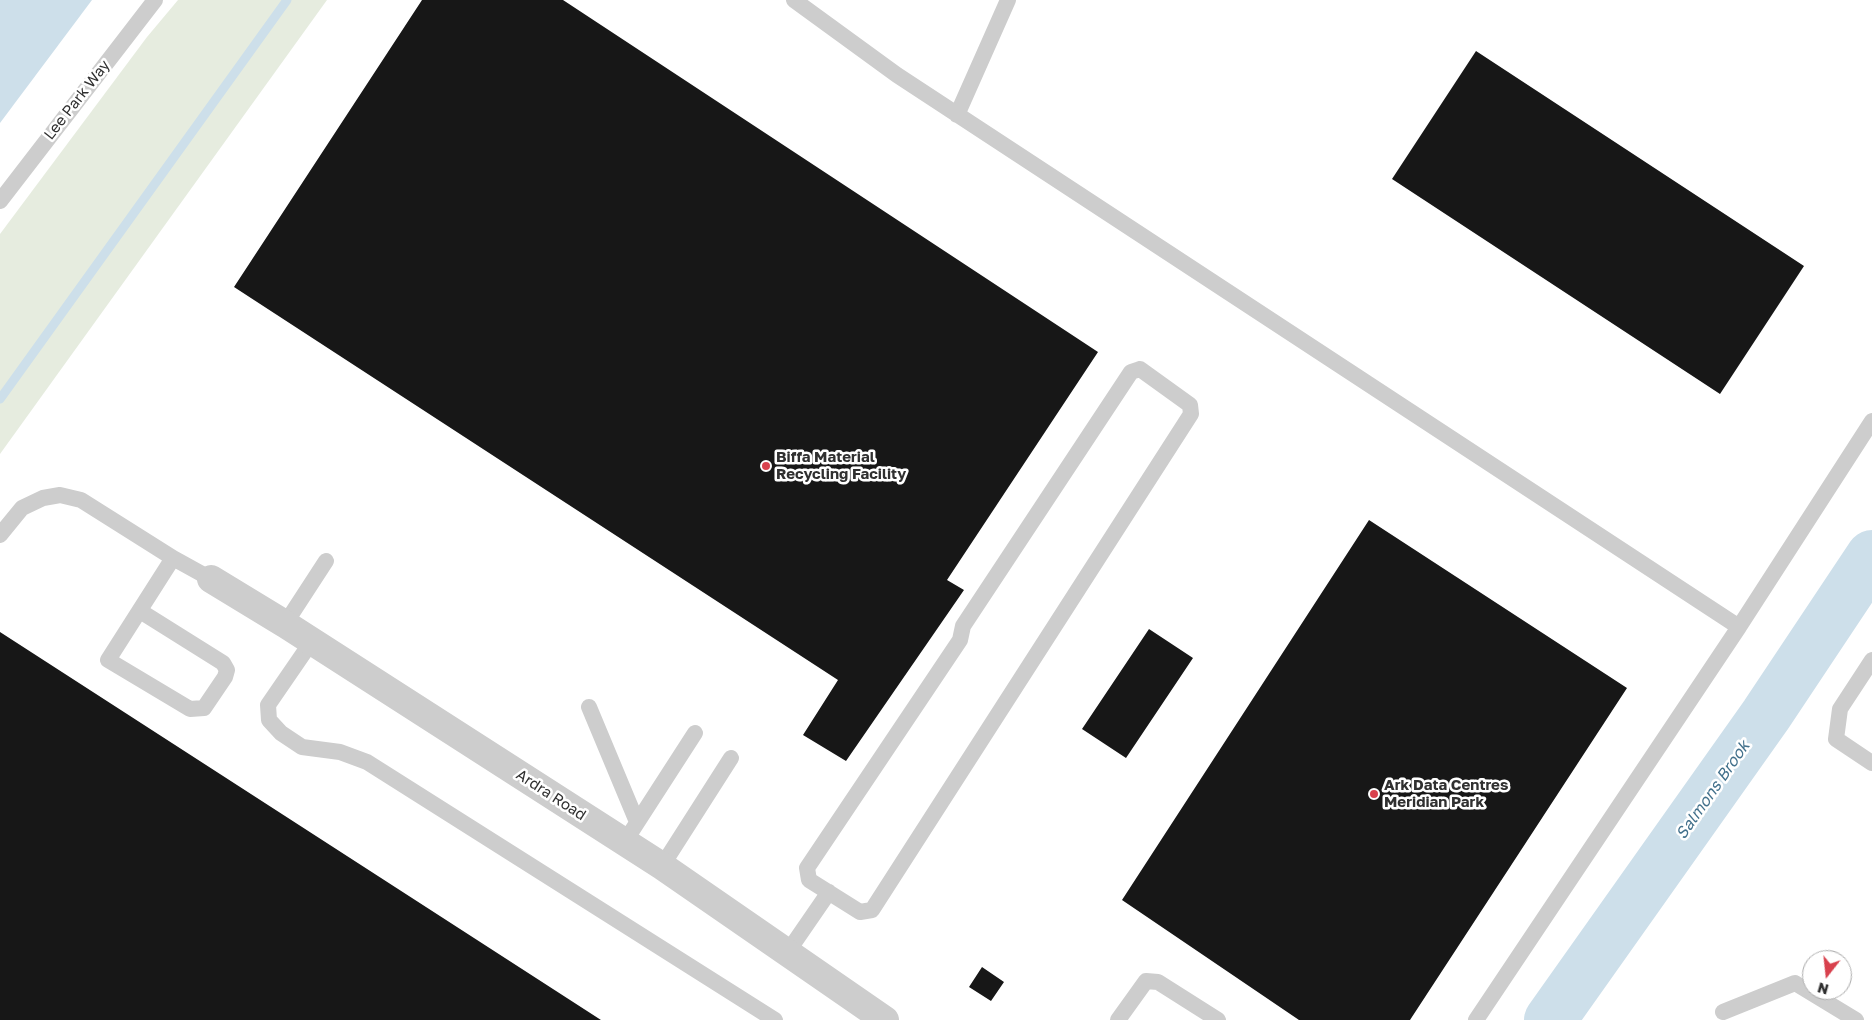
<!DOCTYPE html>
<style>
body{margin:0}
#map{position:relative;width:1872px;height:1020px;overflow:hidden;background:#fff;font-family:"Golos Text",sans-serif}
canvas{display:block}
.north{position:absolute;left:1802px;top:950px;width:50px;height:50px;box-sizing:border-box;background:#fff;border:1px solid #acacac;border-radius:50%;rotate:196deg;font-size:14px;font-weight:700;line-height:20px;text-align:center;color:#303030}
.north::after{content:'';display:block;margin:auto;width:18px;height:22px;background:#d8414d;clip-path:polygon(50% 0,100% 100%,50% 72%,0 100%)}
</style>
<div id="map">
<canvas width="1872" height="1020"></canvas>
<div class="north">N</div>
</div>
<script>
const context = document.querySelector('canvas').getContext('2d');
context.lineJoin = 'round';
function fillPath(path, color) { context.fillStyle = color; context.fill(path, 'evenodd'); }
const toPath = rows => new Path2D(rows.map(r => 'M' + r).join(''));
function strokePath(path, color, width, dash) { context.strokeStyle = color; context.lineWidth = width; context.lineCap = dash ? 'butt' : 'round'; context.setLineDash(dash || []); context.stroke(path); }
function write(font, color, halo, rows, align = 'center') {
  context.font = font + ' "Golos Text",sans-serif'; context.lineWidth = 5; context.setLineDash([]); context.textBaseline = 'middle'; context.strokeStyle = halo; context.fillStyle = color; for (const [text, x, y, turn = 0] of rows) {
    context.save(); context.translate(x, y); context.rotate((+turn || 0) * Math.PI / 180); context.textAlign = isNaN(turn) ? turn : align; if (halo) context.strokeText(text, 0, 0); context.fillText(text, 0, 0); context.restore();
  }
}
const green = toPath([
 [178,0,327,0,0,454,0,234,147,37]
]);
const water = toPath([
 [0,0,92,0,0,123]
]);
const stream = toPath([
 [0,399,287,0]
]);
const river = toPath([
 [1550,1020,1766,715,1872,556]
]);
const building = toPath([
 [422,0,563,0,1098,352,947,580,964,590,846,761,803,735,838,680,234,287],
 [1476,51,1804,266,1720,394,1392,179],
 [1369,520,1627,688,1410,1020,1299,1020,1122,900],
 [1149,629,1193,658,1126,758,1082,729],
 [0,632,601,1020,0,1020],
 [982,967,1004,982,991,1001,969,987]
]);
const lane = toPath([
 [794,0,897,75,1739,627,1872,421],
 [957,115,1008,0],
 [0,201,155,0],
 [1140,369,1190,405,1191,414,872,910,860,912,809,880,807,868,960,640,963,626,1131,372,1140,369],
 [0,535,22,508,43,498,60,495,81,500,173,558,211,579],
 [140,611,223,663,227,670,225,677,204,708,190,709,108,660,173,558],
 [285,624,326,561],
 [312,641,268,705,269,720,281,733,302,747,340,752,367,762,775,1020],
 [1872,660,1840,709,1836,739,1872,763],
 [589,707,637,822],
 [624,843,695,733],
 [662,866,731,758],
 [787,953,829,892],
 [1723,1012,1795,983,1856,1020],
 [1118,1020,1146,981,1158,982,1218,1020],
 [1476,1020,1739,627]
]);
const street = toPath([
 [211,579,285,624,662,866,885,1020]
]);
const markers = [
 [766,466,5,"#d8414d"],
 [1374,794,5,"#d8414d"]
];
const streetNames = [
 ["Lee Park Way",77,100,-52],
 ["Ardra Road",551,795,33]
];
const poiNames = [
 ["Biffa Material",776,457],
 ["Recycling Facility",776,474],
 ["Ark Data Centres",1384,785],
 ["Meridian Park",1384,802]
];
const waterNames = [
 ["Salmons Brook",1713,790,-55]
];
fillPath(green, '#e6ecdf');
fillPath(water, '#cddfea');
strokePath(stream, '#cddfea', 9);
strokePath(river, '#cddfea', 52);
fillPath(building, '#171717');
strokePath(lane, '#cdcdcd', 16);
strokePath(street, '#cdcdcd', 28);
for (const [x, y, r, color] of markers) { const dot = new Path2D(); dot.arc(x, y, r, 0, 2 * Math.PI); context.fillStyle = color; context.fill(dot); strokePath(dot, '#fff', 2); }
write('15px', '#303030', '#fff', streetNames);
write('bold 15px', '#303030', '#fff', poiNames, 'left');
write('italic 16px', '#43718c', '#fff', waterNames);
</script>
